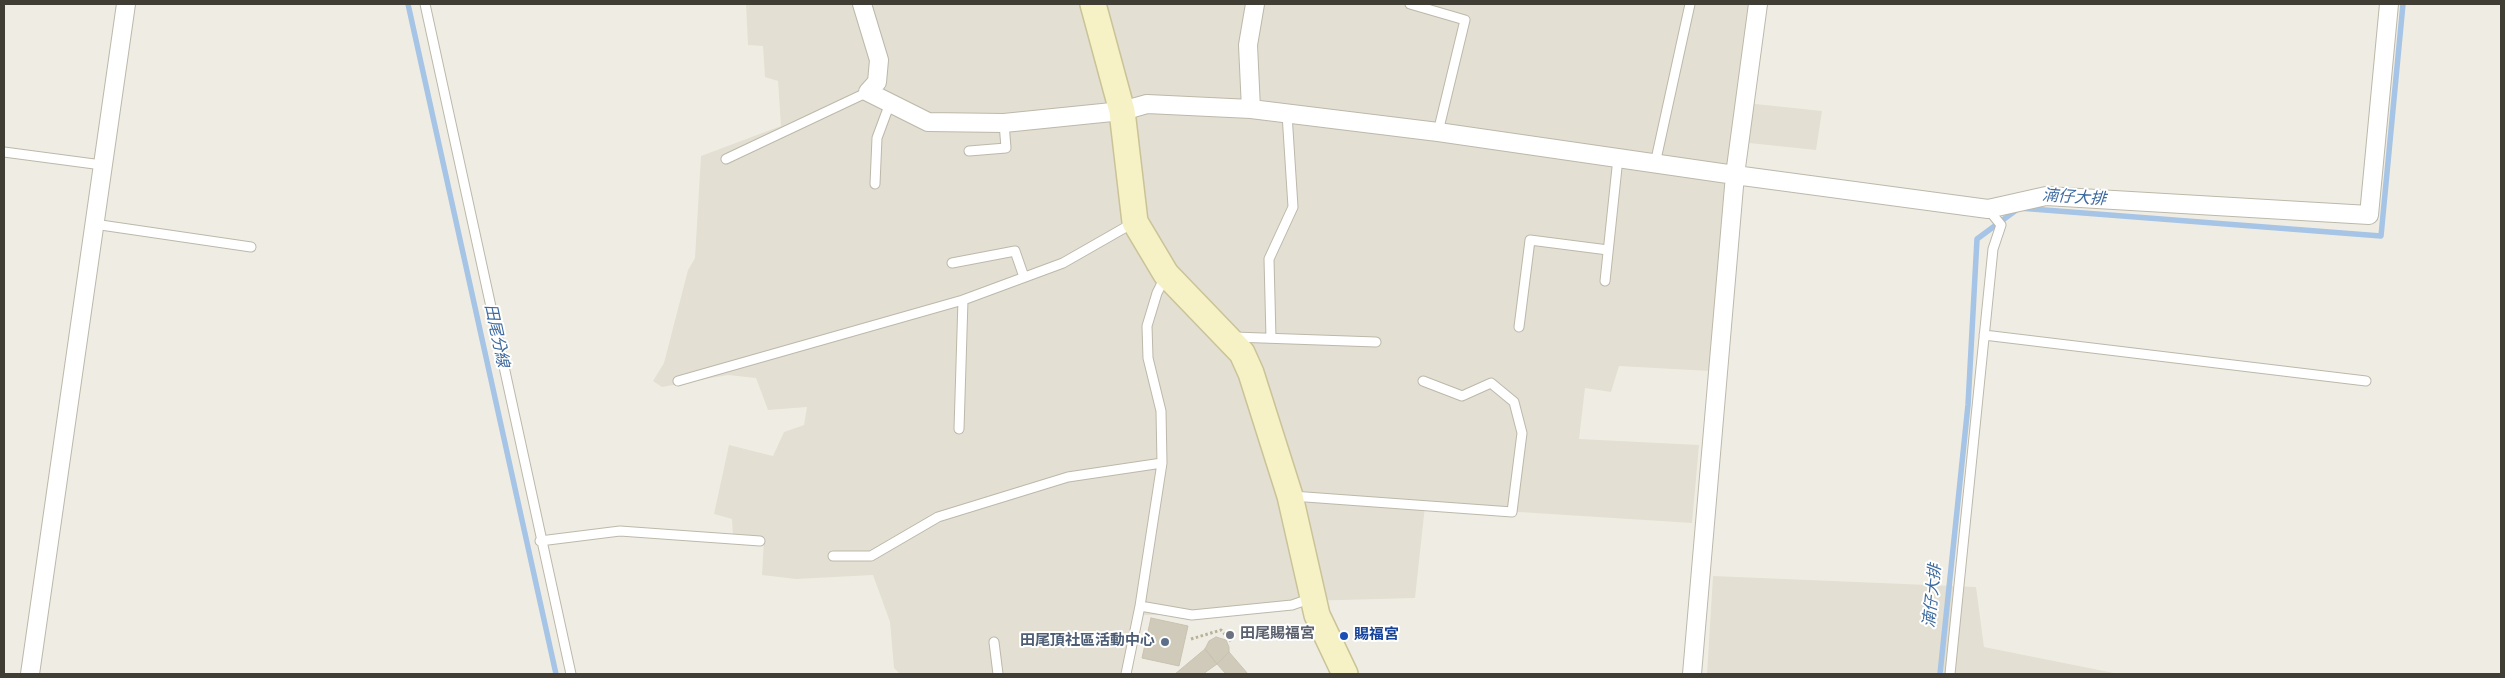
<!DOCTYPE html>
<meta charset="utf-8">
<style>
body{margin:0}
#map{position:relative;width:2505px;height:678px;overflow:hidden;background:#efede3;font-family:Overpass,sans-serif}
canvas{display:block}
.frame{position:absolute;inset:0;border:5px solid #403d34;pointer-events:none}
</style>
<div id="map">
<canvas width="2505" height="678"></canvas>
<div class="frame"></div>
</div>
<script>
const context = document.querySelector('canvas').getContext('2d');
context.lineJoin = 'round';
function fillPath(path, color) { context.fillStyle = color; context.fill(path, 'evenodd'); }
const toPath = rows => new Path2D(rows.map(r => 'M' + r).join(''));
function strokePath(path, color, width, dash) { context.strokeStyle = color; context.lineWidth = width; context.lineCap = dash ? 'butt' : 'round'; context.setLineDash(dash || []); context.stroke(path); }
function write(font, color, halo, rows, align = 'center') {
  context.font = font + ' Overpass,"Noto Sans TC",sans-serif'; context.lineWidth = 4; context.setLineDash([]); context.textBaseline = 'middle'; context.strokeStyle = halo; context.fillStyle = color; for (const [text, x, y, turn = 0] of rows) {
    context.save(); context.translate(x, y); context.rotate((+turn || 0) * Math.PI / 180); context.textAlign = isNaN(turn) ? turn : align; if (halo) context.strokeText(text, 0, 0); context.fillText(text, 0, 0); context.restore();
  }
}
const residential = toPath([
 [746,4,1749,4,1737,102,1822,111,1816,150,1730,141,1710,371,1619,366,1611,392,1585,388,1579,439,1699,445,1692,523,1425,506,1415,598,1304,601,1195,615,1140,615,1131,674,900,674,894,668,890,622,873,575,796,579,762,575,764,539,733,538,732,519,714,514,729,445,773,456,784,432,804,425,807,407,768,410,756,378,728,375,662,387,653,381,664,363,688,270,695,258,701,156,781,126,778,81,765,77,763,46,748,45],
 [1713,576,1976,587,1984,647,2119,674,1707,674]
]);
const stream = toPath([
 [408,4,556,674],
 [1940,674,1968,405,1977,239,2019,208,2381,236,2403,4]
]);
const building = toPath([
 [1151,618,1188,626,1179,666,1142,658,1151,618],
 [1216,637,1226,640,1229,647,1229,652,1217,664,1205,649,1209,641,1216,637],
 [1205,649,1217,664,1203,674,1175,674,1205,649],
 [1229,652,1248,674,1226,674,1217,664,1229,652]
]);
const path = toPath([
 [1191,639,1221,630,1231,641]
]);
const lane = toPath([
 [425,4,571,674],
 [1410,4,1465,20,1438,132],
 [969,151,1006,148,1004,123],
 [4,152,102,165],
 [726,159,868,92],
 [1655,164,1690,4],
 [875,184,877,138,890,103],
 [94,224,251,247],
 [952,263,1015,251,1024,277],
 [1165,277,1157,293,1147,326,1148,358,1161,411,1162,463,1140,606,1192,615,1292,605,1312,598],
 [1605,281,1618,158],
 [1519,327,1530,240,1608,250],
 [1984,335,2366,381],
 [1234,337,1376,342],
 [1271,338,1269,259,1293,207,1287,114],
 [678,381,963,300,1063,263,1133,223],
 [959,429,963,300],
 [1292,496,1512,512,1522,433,1514,402,1491,383,1462,396,1423,381],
 [540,541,620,531,760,541],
 [833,556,871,556,938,517,1068,477,1162,463],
 [994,642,998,674],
 [1126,674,1140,606],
 [1950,674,1993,249,2001,225,1988,209]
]);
const street = toPath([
 [862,4,879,60,877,82,868,92,928,122,1004,123,1122,111,1147,104,1251,109,1438,132,1735,175,1988,209,2046,196,2369,215,2389,4],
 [1251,109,1248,45,1255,4],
 [30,674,126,4],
 [1692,674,1735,175,1758,4]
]);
const secondary = toPath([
 [1093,4,1122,111,1135,222,1166,274,1242,353,1251,373,1290,496,1317,615,1345,674]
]);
const markers = [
 [1230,635,5,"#6b7280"],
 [1344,636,5,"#1a4fb4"],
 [1165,642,5,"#5c6f8a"]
];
const worshipNames = [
 ["田尾賜福宮",1240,635]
];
const transitNames = [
 ["賜福宮",1354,636]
];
const serviceNames = [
 ["田尾頂社區活動中心",1155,642]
];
const waterNames = [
 ["湳仔大排",2074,199,4],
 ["田尾分線",495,336,78],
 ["湳仔大排",1934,596,-84]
];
fillPath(residential, '#e3dfd2');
strokePath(stream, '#a6c4e6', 5.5);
fillPath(building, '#cfcaba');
strokePath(building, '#c9c2af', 1);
strokePath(lane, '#bcb8aa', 11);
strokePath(street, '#bcb8aa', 20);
strokePath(secondary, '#cac398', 28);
strokePath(path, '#b9b29a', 3, [2.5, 2.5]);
strokePath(lane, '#fff', 9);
strokePath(street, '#fff', 18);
strokePath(secondary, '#f7f1c6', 25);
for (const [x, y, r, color] of markers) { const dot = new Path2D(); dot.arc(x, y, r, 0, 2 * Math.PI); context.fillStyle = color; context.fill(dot); strokePath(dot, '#fff', 2); }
write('bold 15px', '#5b616d', '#fff', worshipNames, 'left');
write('bold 15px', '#164399', '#fff', transitNames, 'left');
write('bold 15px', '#4e5e75', '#fff', serviceNames, 'right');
write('italic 16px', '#3b699e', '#fff', waterNames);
</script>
